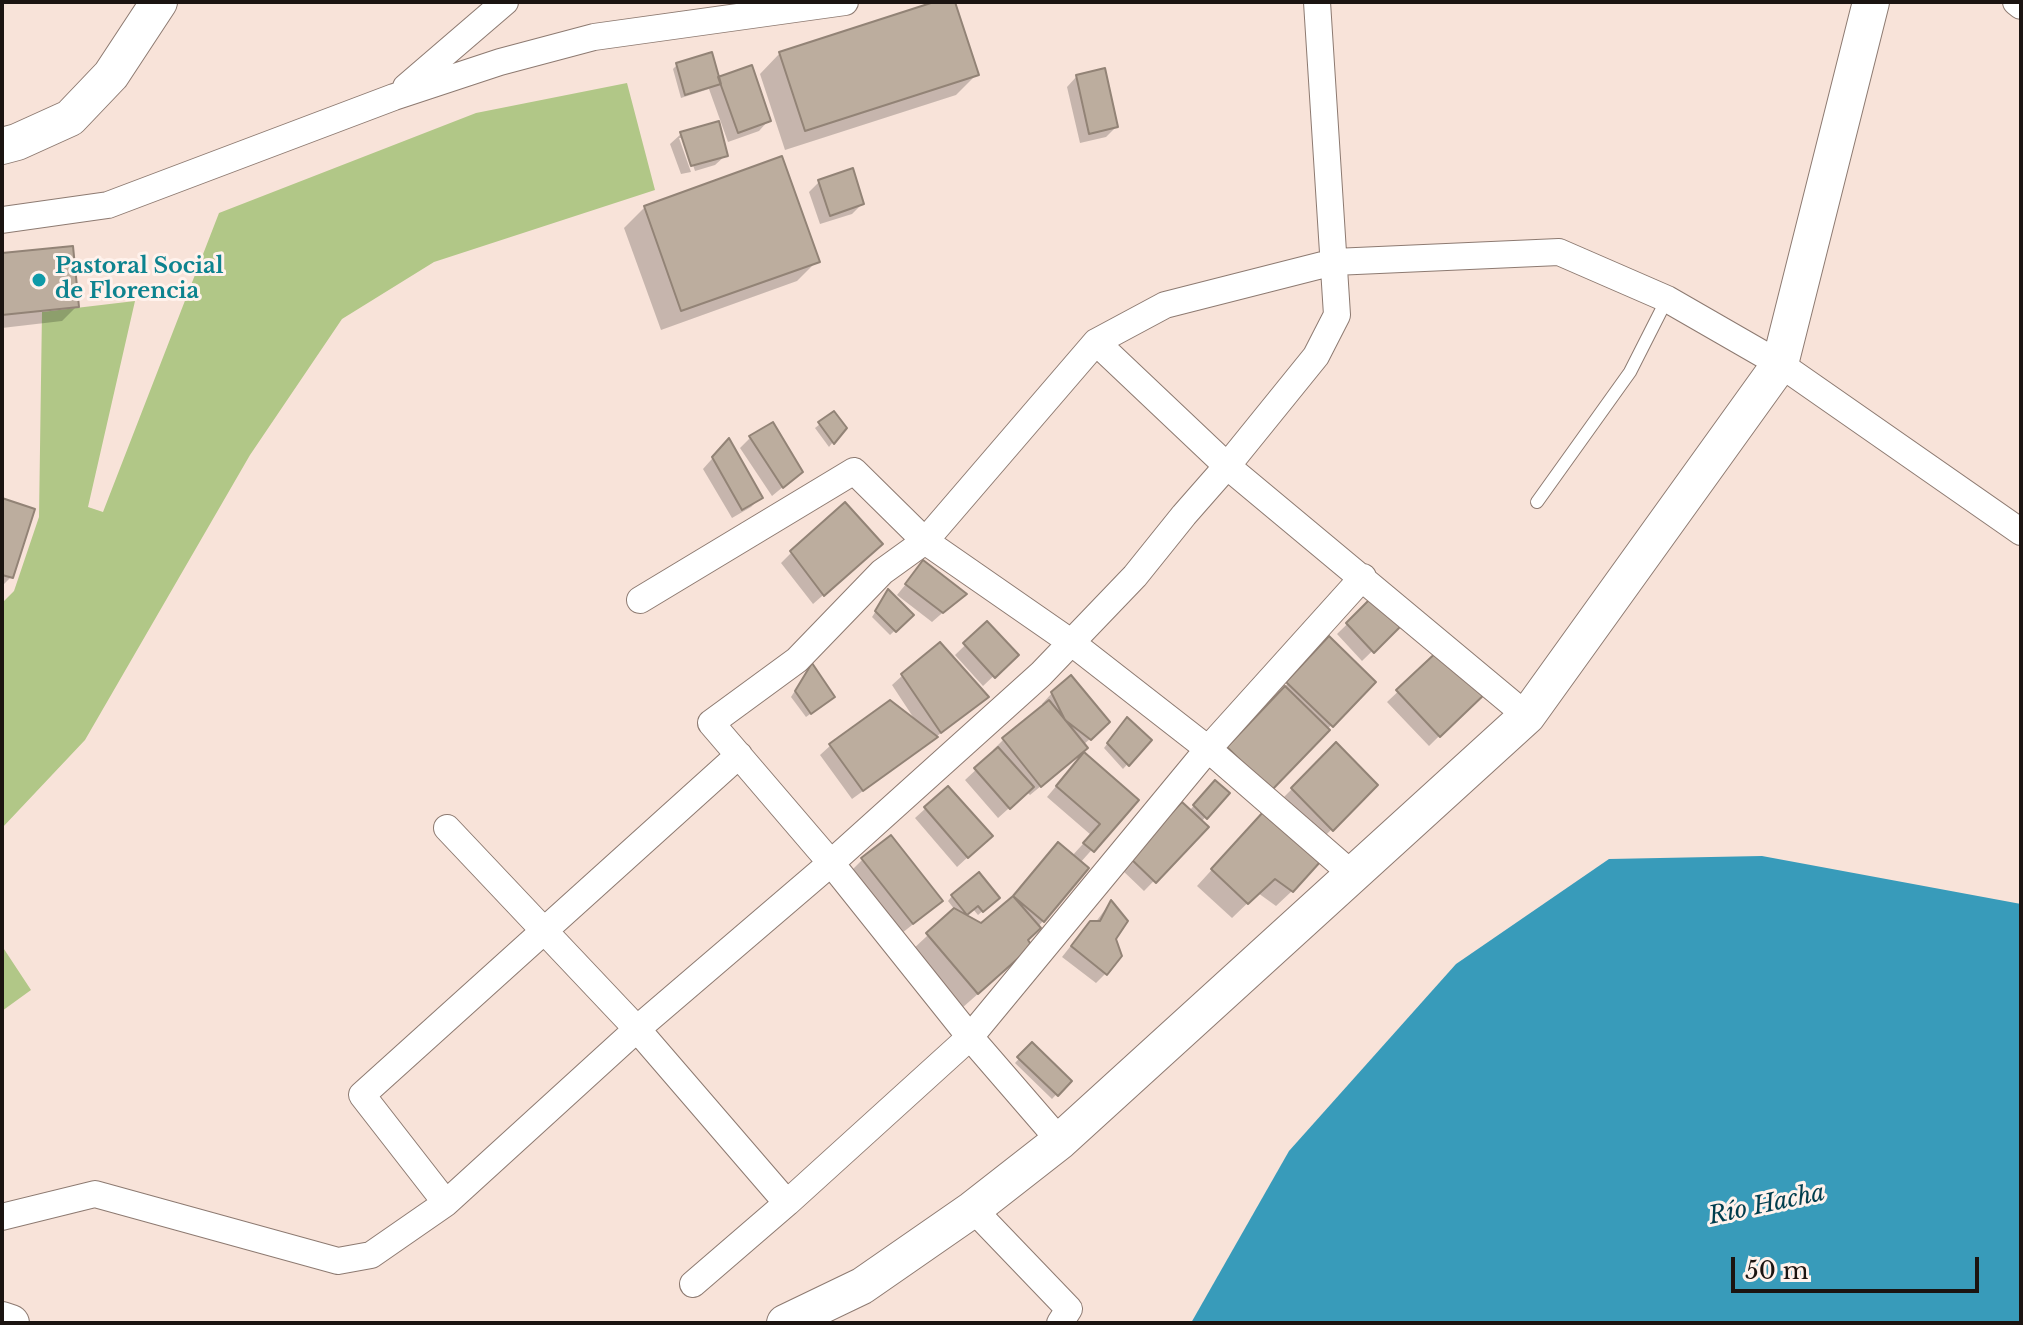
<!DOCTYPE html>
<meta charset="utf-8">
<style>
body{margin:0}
#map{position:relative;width:2023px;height:1325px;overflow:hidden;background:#f8e3d9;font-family:"Libre Baskerville",serif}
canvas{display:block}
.frame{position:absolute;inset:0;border:4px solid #1b1411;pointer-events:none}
.scale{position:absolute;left:1731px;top:1257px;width:248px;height:36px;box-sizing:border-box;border:4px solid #1b1411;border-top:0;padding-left:10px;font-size:24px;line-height:28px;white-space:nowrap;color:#1b1411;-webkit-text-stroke:6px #fff2ec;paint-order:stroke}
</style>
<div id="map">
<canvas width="2023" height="1325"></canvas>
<div class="frame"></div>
<div class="scale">50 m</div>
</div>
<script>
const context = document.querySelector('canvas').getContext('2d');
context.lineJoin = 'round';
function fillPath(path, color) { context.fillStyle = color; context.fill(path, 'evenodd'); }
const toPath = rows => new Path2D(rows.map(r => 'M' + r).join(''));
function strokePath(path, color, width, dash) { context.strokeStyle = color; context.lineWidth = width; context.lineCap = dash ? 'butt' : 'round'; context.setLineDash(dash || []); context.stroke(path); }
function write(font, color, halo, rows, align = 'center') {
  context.font = font + ' "Libre Baskerville",serif'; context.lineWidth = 6; context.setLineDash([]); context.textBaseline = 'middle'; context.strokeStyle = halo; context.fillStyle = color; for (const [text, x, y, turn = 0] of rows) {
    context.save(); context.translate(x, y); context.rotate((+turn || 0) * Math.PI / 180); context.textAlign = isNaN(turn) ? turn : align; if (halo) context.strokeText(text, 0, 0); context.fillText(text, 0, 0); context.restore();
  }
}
const green = toPath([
 [627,83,655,190,434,262,342,319,250,455,85,740,2,828,2,603,14,591,39,517,42,312,135,301,88,507,103,512,219,213,476,113],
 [2,946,31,990,2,1011]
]);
const water = toPath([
 [1762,856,2021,904,2021,1323,1191,1323,1289,1151,1456,964,1609,859]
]);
const shadow = toPath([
 [941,2,953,2,976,75,956,95,785,150,760,74,780,53],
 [677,65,717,79,769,120,759,131,728,142,709,89,681,98,673,69],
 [1077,76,1116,127,1106,137,1080,143,1067,87],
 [718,124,726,155,715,165,695,171,684,138,679,138,691,172,681,174,670,144,681,134],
 [819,182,862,204,852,214,820,224,809,192],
 [645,207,817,261,797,281,661,330,624,228],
 [2,255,77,306,62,321,2,328],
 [820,424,844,428,829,447,815,428],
 [750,438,801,472,772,496,740,448],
 [719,451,761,497,751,507,732,518,703,469],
 [2,500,11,577,2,586],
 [791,553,870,554,813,604,781,563],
 [923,563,964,594,932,622,897,595],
 [888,592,911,615,890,635,872,617],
 [1375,597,1401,623,1362,661,1337,634],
 [987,624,1016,655,983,686,955,655],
 [1329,639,1373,682,1254,805,1213,764],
 [1441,651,1485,691,1429,746,1387,702],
 [808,670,828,701,806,717,791,697],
 [903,675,986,696,925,746,852,799,820,755,831,745,917,723,892,685],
 [1052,693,1098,732,1083,745,1075,758,1030,795,1027,792,998,818,965,780,995,752,993,750,1003,740,1044,707,1042,704],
 [1122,724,1149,740,1123,769,1104,748],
 [1336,745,1375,785,1322,839,1282,799],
 [1074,765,1136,800,1080,863,1043,921,1026,941,1014,962,962,1008,912,950,955,910,948,901,952,896,993,902,978,915,973,909,964,916,981,926,1007,903,1048,854,1072,856,1091,835,1047,797],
 [1215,783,1227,794,1201,822,1206,827,1144,891,1120,868,1189,811],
 [948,788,980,846,957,867,915,818],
 [1249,829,1292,891,1276,906,1258,893,1232,918,1197,886],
 [863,859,930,911,902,933,853,869],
 [1110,903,1113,939,1106,973,1096,983,1062,957,1081,933,1091,923,1095,923],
 [1032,1045,1069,1081,1052,1099,1015,1063]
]);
const building = toPath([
 [934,2,955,2,979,75,805,131,779,52,934,2],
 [712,52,721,84,685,95,676,63,712,52],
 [752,65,771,121,738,133,718,77,752,65],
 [1105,68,1118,127,1089,134,1076,75,1105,68],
 [719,121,728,156,691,166,680,132,719,121],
 [782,156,820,262,681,311,644,206,782,156],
 [853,168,864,204,830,216,818,180,853,168],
 [73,246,79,307,2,315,2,253,73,246],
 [834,411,847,428,834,444,818,422,834,411],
 [773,422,803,472,783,488,749,436,773,422],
 [729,438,763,498,742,510,712,457,729,438],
 [2,498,35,509,13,578,2,575,2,498],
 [845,502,883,544,824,596,790,551,845,502],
 [923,560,967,594,943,613,905,584,923,560],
 [888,589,914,615,896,632,875,611,888,589],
 [1375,594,1404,623,1374,653,1346,623,1375,594],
 [987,621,1019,655,995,678,963,643,987,621],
 [1329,636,1376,682,1333,727,1286,682,1329,636],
 [940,642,989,697,941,733,901,674,940,642],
 [1441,648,1488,691,1440,737,1396,690,1441,648],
 [812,663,835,697,811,714,795,691,812,663],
 [1071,675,1110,722,1091,740,1065,720,1051,692,1071,675],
 [1285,686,1330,730,1271,791,1227,747,1285,686],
 [890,700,938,737,863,791,829,744,890,700],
 [1049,700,1088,748,1041,787,1002,738,1049,700],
 [1127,717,1152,740,1129,766,1107,743,1127,717],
 [1336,742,1378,785,1333,831,1291,788,1336,742],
 [998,747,1034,787,1010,809,974,768,998,747],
 [1084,752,1139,800,1094,852,1083,843,1100,824,1056,786,1084,752],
 [1215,780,1230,793,1207,819,1193,805,1215,780],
 [948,786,993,836,968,858,924,807,948,786],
 [1182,802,1209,827,1156,883,1129,857,1182,802],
 [1264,811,1321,861,1293,892,1275,879,1248,904,1211,869,1264,811],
 [891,835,943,901,913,924,861,858,891,835],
 [1058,842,1089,868,1044,922,1013,896,1058,842],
 [979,872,1000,898,983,912,978,906,967,915,951,895,979,872],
 [1013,896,1041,928,1028,940,1032,946,978,994,926,933,954,908,981,923,1013,896],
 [1111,900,1128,921,1116,939,1122,956,1107,975,1071,946,1090,921,1100,921,1111,900],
 [1032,1042,1072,1081,1058,1096,1017,1057,1032,1042]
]);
const lane = toPath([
 [1537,502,1630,372,1667,299]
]);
const street = toPath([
 [2016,2,2021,6],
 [406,87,505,2],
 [2,220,108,205,394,97,500,62,594,37,845,2],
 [1096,342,1227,466,1527,716],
 [640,600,854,471,925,541,1072,643,1208,749,1353,875],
 [447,828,637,1029,787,1203],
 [1060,1141,970,1037,831,863,711,723,797,660,882,572,925,541,1096,342,1165,305,1334,262,1559,252,1667,299,1780,364,2021,532],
 [446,1203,362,1095,739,755],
 [973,1209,1069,1309,1060,1323],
 [2,1217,95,1194,338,1261,371,1255,446,1203,637,1029,831,863,1041,674,1135,576,1184,515,1227,466,1316,356,1337,315,1317,2],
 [693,1284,787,1203,970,1037,1208,749,1363,577]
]);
const secondary = toPath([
 [2,146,17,142,70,118,111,75,159,2],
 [2,1320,11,1323],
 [785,1323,862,1286,973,1209,1060,1141,1527,716,1780,364,1871,2]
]);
const markers = [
 [39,280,8,"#0f9aa8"]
];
const cultureNames = [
 ["Pastoral Social",55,267],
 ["de Florencia",55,292]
];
const waterNames = [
 ["Río Hacha",1767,1205,-12]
];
fillPath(green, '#b1c787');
fillPath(water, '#389bba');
fillPath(shadow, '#0003');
fillPath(building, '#bcad9e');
strokePath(building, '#928376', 2);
strokePath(lane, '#8d7a71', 14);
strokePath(street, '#8d7a71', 28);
strokePath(secondary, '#8d7a71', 38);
strokePath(lane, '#fff', 12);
strokePath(street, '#fff', 26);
strokePath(secondary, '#fff', 36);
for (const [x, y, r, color] of markers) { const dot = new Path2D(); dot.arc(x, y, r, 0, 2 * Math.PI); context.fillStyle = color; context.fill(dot); strokePath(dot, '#fff2ec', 3); }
write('bold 22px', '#0d838f', '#fff2ec', cultureNames, 'left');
write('italic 24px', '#003d4d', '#fff2ec', waterNames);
</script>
